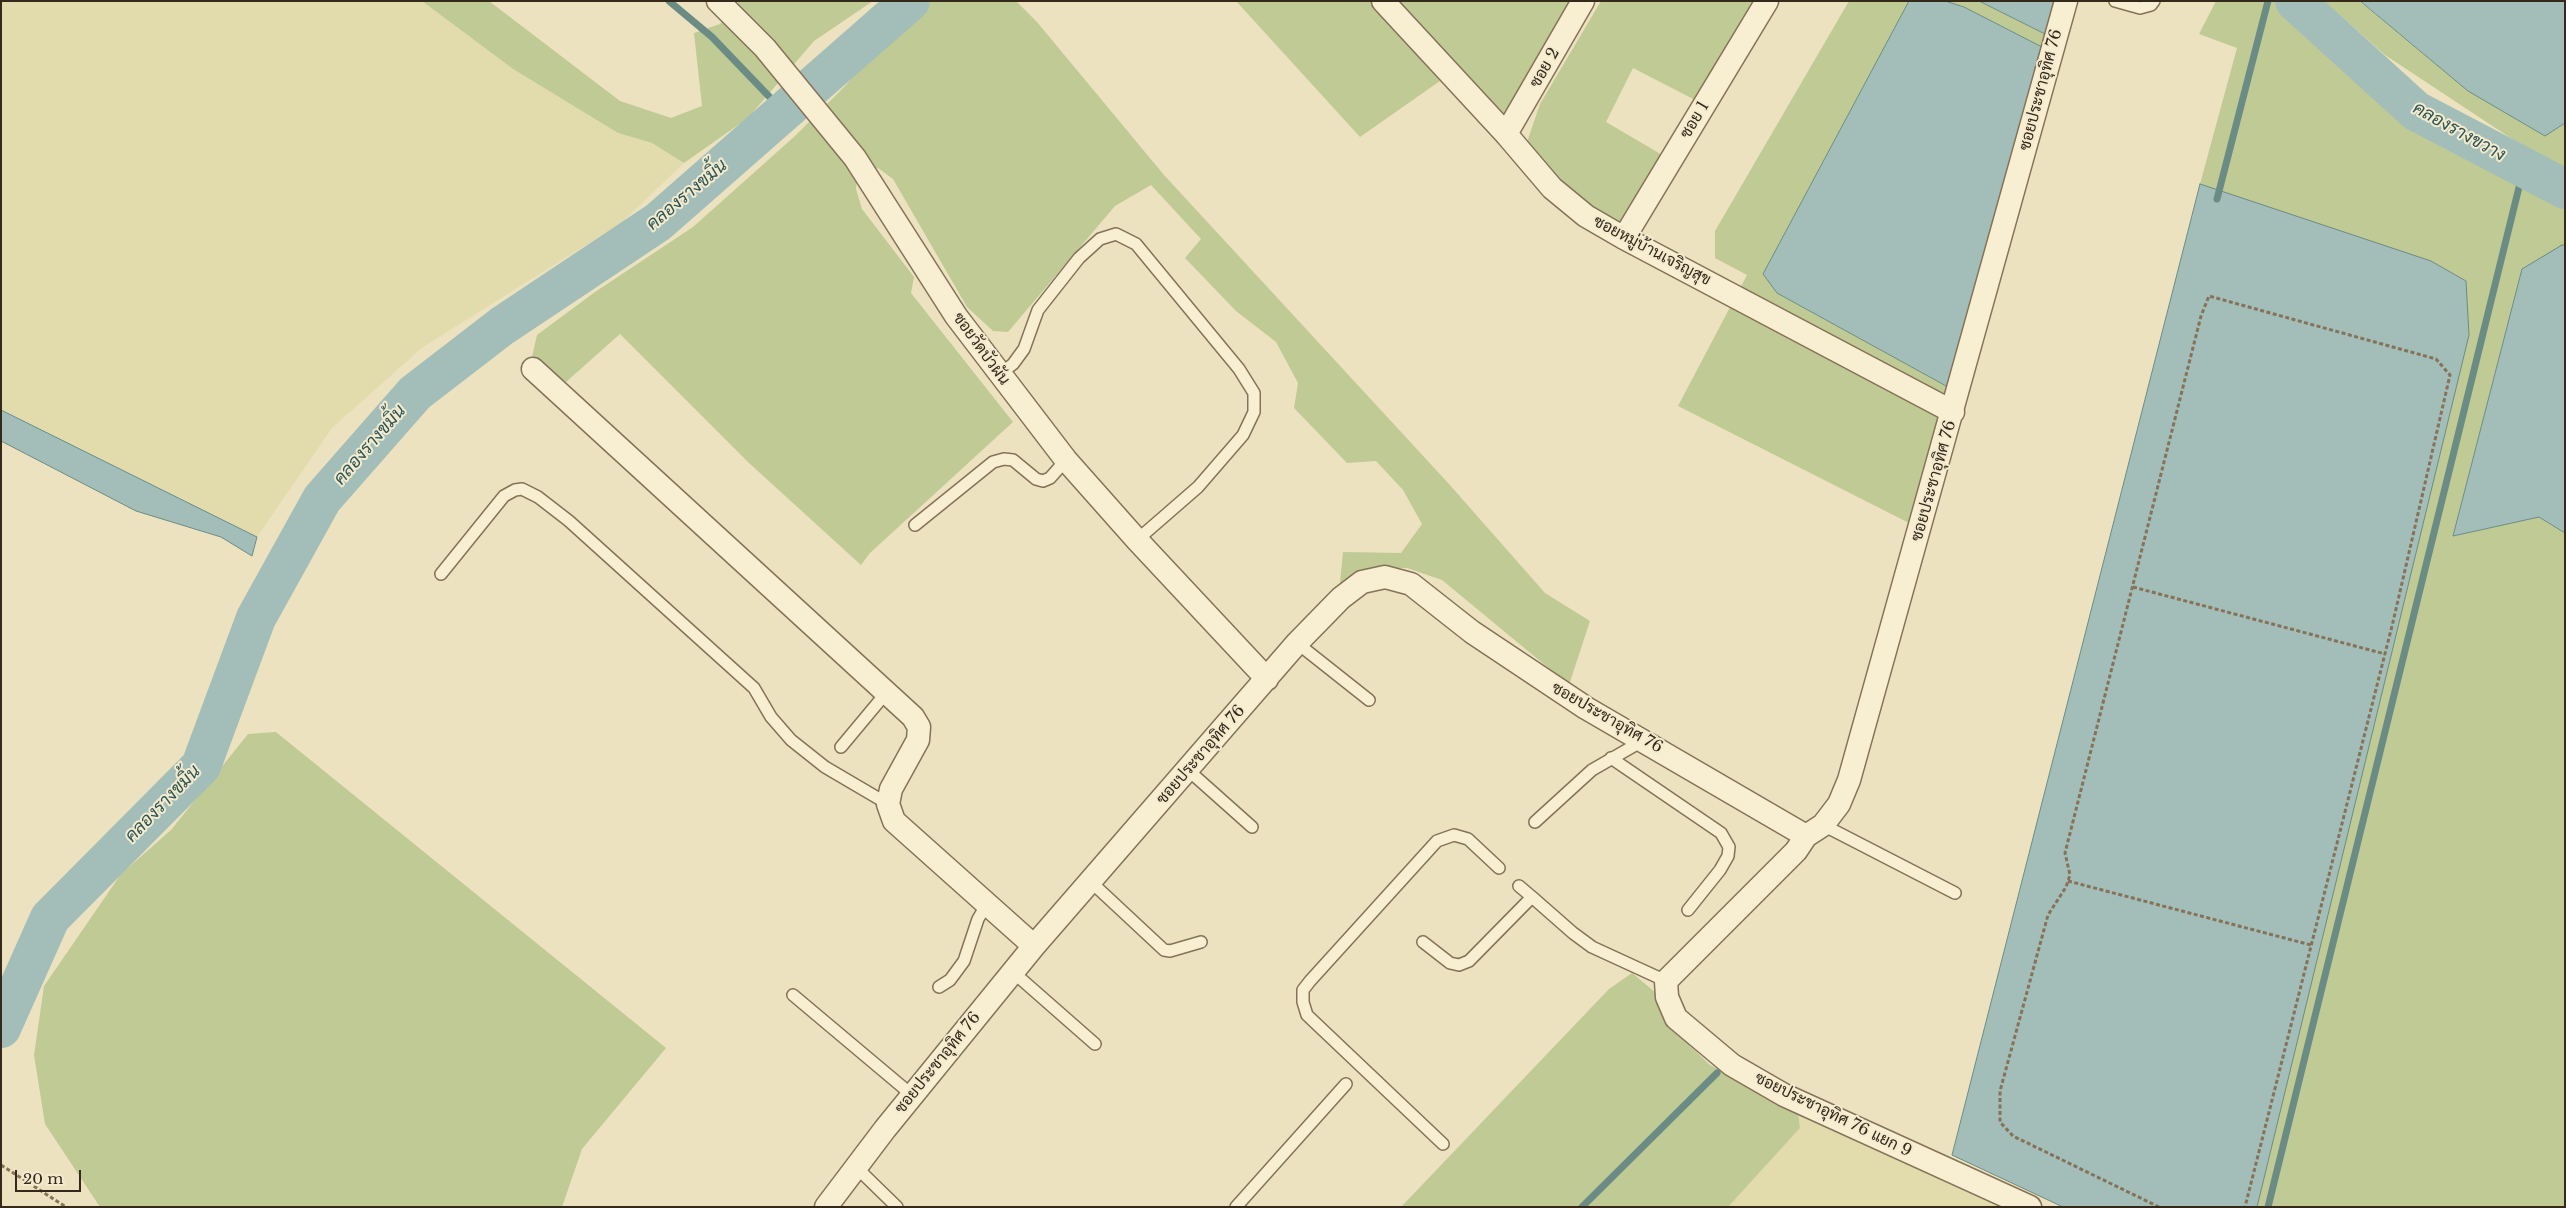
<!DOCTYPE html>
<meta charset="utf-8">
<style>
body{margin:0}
#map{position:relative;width:2566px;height:1208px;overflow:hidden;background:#ece2c0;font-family:"Libre Baskerville",serif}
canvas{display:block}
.frame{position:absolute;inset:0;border:2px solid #35291c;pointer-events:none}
.scale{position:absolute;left:15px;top:1170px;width:66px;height:22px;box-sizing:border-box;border:2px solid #35291c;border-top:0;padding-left:6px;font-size:15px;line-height:18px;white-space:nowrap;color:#35291c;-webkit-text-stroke:4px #f4ebcf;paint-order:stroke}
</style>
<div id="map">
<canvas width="2566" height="1208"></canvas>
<div class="frame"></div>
<div class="scale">20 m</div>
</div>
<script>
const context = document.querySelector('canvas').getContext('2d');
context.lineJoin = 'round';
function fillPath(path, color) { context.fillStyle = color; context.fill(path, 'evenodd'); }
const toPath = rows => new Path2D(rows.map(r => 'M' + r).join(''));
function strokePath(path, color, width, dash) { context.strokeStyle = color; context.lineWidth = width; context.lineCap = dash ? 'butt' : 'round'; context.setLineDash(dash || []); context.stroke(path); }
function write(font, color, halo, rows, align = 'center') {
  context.font = font + ' "Libre Baskerville",Sarabun,serif'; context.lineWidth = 4; context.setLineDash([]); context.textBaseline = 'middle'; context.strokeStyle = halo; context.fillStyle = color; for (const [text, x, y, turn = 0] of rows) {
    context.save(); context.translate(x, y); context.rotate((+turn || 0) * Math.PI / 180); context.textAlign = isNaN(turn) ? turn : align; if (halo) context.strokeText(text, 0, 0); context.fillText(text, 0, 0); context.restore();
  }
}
const farmland = toPath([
 [1,1,422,1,513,69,618,133,652,143,684,163,621,223,423,347,332,428,257,537,1,410],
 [1798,1113,2011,1207,1728,1207,1800,1128]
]);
const green = toPath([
 [422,1,489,1,620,101,671,118,702,106,694,33,720,24,739,1,873,1,814,41,748,118,684,163,652,143,618,133,513,69],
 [921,1,1016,1,1037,22,1164,175,1449,484,1545,593,1590,621,1569,685,1442,580,1407,568,1362,569,1340,583,1343,552,1401,553,1422,524,1403,490,1376,461,1347,463,1294,408,1298,383,1276,342,1236,311,1185,258,1201,239,1151,185,1115,206,1008,332,993,331,967,307,893,179,878,168,857,179,856,189,862,209,914,277,911,293,1013,422,870,553,861,565,749,463,620,334,566,382,532,357,537,335,595,292,693,227,795,136,844,87],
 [1236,1,1370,1,1440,81,1360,137],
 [1397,1,1568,1,1572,4,1514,108,1502,116],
 [1601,1,1759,1,1699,102,1633,68,1606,122,1664,156,1625,225,1592,209,1555,176,1527,142,1540,104],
 [1849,1,1909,1,1763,274,1777,293,1948,387,1911,524,1678,406,1747,275,1715,258,1715,231],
 [1945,1,1979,1,2047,35,2042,47,1964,7],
 [2216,1,2276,1,2375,94,2482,158,2565,202,2565,245,2522,269,2453,536,2539,517,2565,533,2565,1207,2256,1207,2466,281,2431,261,2269,210,2200,184,2237,48,2199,34],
 [2324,1,2359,1,2468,91,2545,136,2565,123,2565,170,2553,166,2385,55],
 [276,732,666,1048,582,1149,562,1207,100,1207,45,1124,34,1055,44,986,121,874,171,830,248,734],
 [1632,973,1656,993,1666,1016,1690,1046,1710,1065,1798,1113,1800,1128,1728,1207,1401,1207,1609,989]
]);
const water = toPath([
 [1909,1,1945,1,1964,7,2042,47,1948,387,1777,293,1763,274,1909,1],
 [1979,1,2056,1,2047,35,1979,1],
 [2360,1,2565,1,2565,123,2545,136,2468,91,2360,1],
 [2200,184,2431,261,2466,281,2469,335,2257,1207,2063,1207,1952,1155,2200,184],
 [2562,245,2565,245,2565,533,2539,517,2453,536,2522,269,2562,245],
 [1,410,257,537,252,556,221,537,136,511,1,441,1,410]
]);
const stream = toPath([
 [669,1,712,37,784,112],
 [2217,199,2268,1],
 [1582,1207,1717,1073],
 [2268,1207,2524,167]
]);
const river = toPath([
 [2295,1,2416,111,2565,189],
 [1,1028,50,918,201,766,256,618,322,499,415,393,502,326,658,222,910,1]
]);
const path = toPath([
 [2133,587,2385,654],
 [2068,881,2311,945],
 [1,1165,66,1207],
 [2159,1207,2013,1136,2000,1122,2000,1091,2048,915,2066,887,2070,875,2065,853,2201,316,2209,296,2436,359,2450,375,2393,622,2245,1207]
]);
const service = toPath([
 [2115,1,2140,8,2151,5,2154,1],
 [1000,374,1013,364,1024,349,1038,310,1079,258,1100,239,1116,234,1136,244,1239,369,1254,393,1254,412,1243,435,1198,487,1137,540],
 [915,525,993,462,1004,459,1013,460,1036,479,1043,481,1050,478,1066,460],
 [441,574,504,496,515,490,522,489,538,497,569,521,754,688,771,717,791,740,825,767,888,804],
 [1297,643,1369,700],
 [841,747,886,693],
 [1611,758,1721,833,1729,847,1728,856,1720,870,1688,910],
 [1188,770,1252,827],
 [1535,822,1592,770,1644,740],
 [1823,825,1955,893],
 [1090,881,1164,950,1170,951,1201,942],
 [1519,886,1532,897],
 [1423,942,1450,963,1459,965,1469,961,1532,897,1573,933,1592,947,1666,981],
 [1013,972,1095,1044],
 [939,987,950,980,964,961,978,919,987,904],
 [793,995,912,1095],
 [1443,1144,1307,1015,1303,1002,1303,990,1310,981,1437,841,1454,835,1468,839,1499,868],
 [856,1167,897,1207],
 [1236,1207,1346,1084]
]);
const minor = toPath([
 [718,1,765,48,855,158,956,316,1066,460,1137,540,1267,679],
 [1383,1,1506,134,1552,188,1586,216,1624,238,1953,412],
 [1506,134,1583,1],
 [1624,238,1767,1],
 [533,369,913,717,919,727,918,740,891,789,888,804,894,821,1034,946],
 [1806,836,1796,851,1666,981,1667,997,1676,1018,1732,1065,1784,1095,2030,1207],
 [826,1207,885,1129,1034,946,1297,643,1341,598,1362,582,1385,577,1411,584,1472,632,1586,708,1806,836,1823,825,1839,804,1849,780,2066,1]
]);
const streetNames = [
 ["ซอย 2",1545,68,-60],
 ["ซอยประชาอุทิศ 76",2041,90,-75],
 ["ซอย 1",1695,120,-59],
 ["ซอยหมู่บ้านเจริญสุข",1652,251,28],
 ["ซอยวัดบัวผัน",981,349,54],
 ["ซอยประชาอุทิศ 76",1934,481,-74],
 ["ซอยประชาอุทิศ 76",1607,718,30],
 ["ซอยประชาอุทิศ 76",1201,755,-49],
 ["ซอยประชาอุทิศ 76",938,1063,-51],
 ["ซอยประชาอุทิศ 76 แยก 9",1833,1115,26]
];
const waterNames = [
 ["คลองรางขวาง",2459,132,29],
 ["คลองรางขมิ้น",687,195,-40],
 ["คลองรางขมิ้น",370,445,-49],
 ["คลองรางขมิ้น",163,804,-46]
];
fillPath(farmland, '#e2dcad');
fillPath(green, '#c0ca94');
fillPath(water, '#a3beb8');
strokePath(water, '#6a8c85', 1);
strokePath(stream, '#6a8c85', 7);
strokePath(river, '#a3beb8', 40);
strokePath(service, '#857258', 14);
strokePath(minor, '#857258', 25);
strokePath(path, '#857258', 3, [4, 2.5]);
strokePath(service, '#f8efd2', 11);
strokePath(minor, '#f8efd2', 22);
write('16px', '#35291c', '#f4ebcf', streetNames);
write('italic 18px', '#2c5454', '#f4ebcf', waterNames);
</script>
